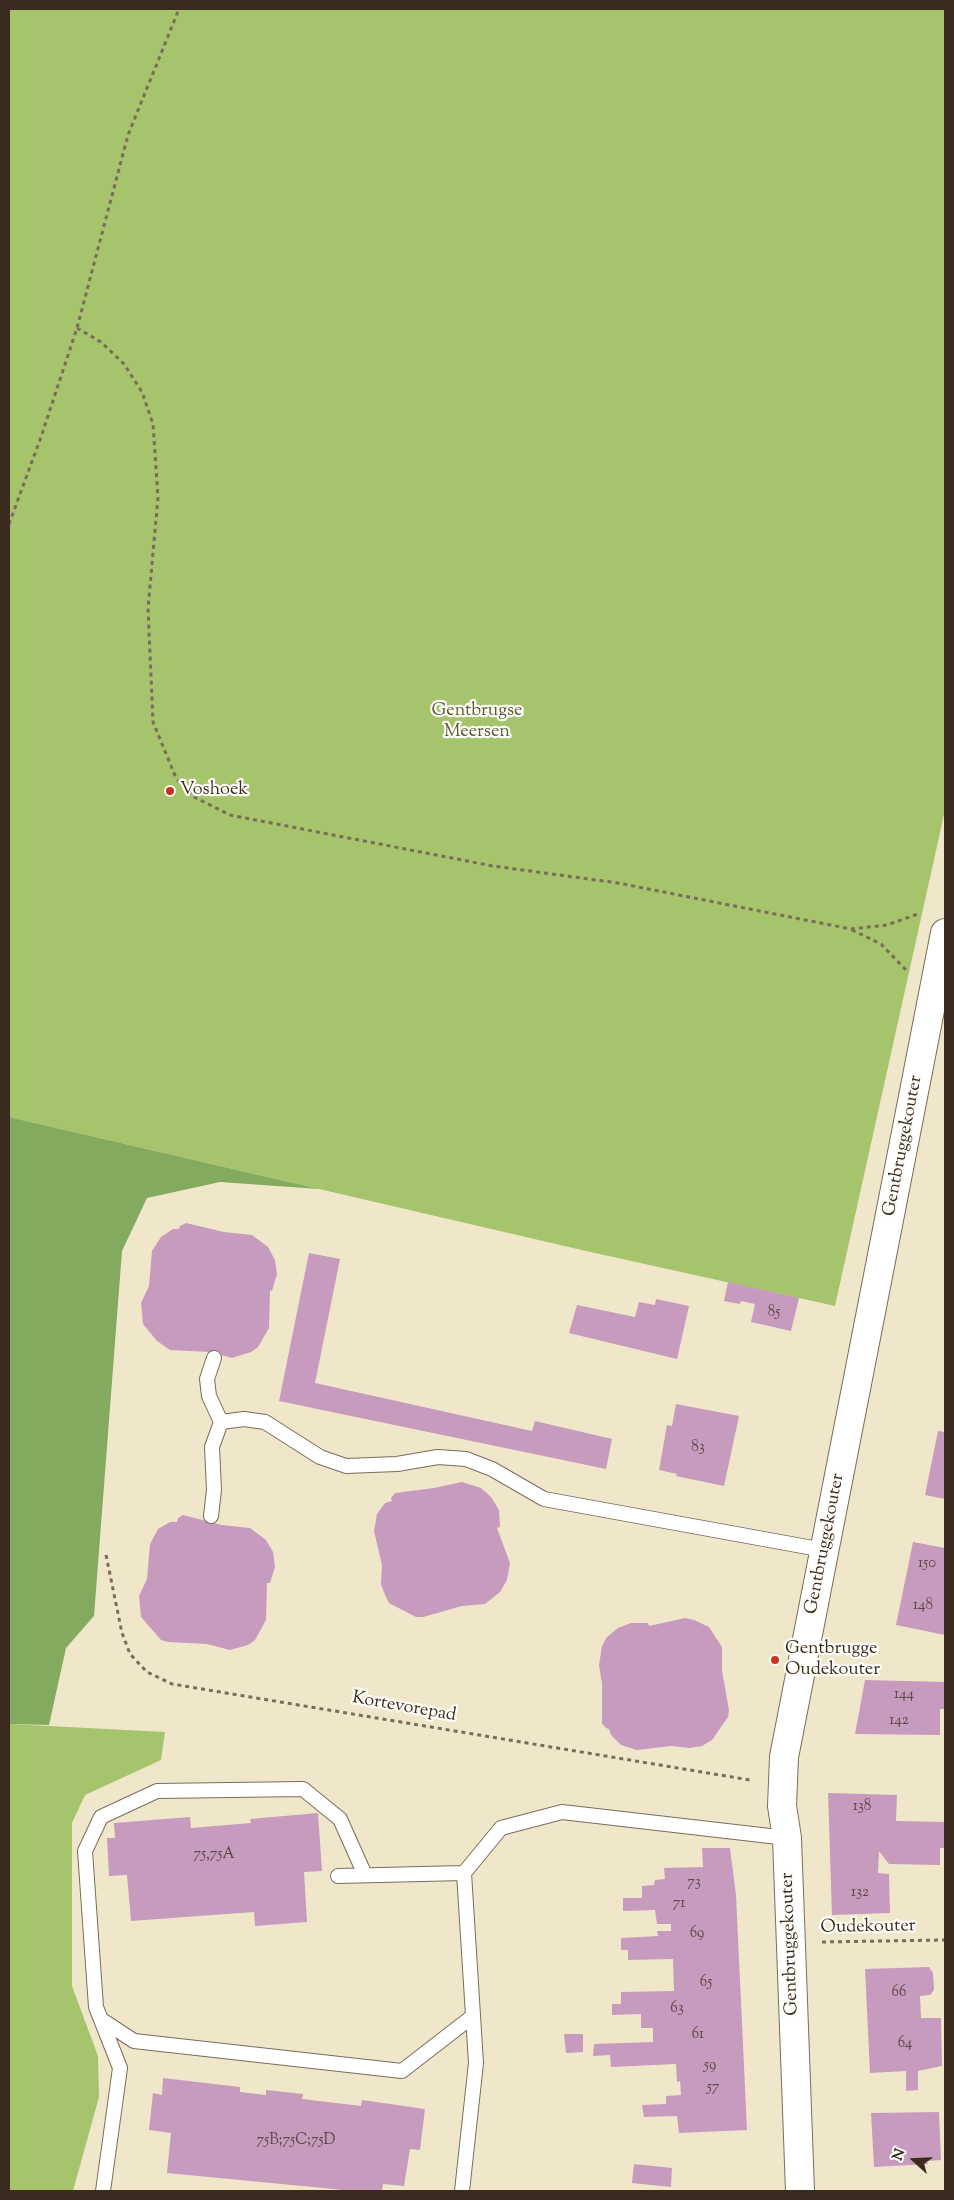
<!DOCTYPE html>
<style>
body{margin:0}
#map{position:relative;width:954px;height:2200px;overflow:hidden;background:#f0e7cb;font-family:"Sorts Mill Goudy",serif}
canvas{display:block}
.frame{position:absolute;inset:0;border:10px solid #3b2a1e;pointer-events:none}
.north{position:absolute;left:889px;top:2135px;width:50px;height:50px;-webkit-text-stroke:4px #fdfcf7;paint-order:stroke;rotate:290deg;font-size:14px;font-weight:700;line-height:20px;text-align:center;color:#3b2a1e}
.north::after{content:'';display:block;margin:auto;width:18px;height:22px;background:#3b2a1e;clip-path:polygon(50% 0,100% 100%,50% 72%,0 100%)}
</style>
<div id="map">
<canvas width="954" height="2200"></canvas>
<div class="frame"></div>
<div class="north">N</div>
</div>
<script>
const context = document.querySelector('canvas').getContext('2d');
context.lineJoin = 'round';
function fillPath(path, color) { context.fillStyle = color; context.fill(path, 'evenodd'); }
const toPath = rows => new Path2D(rows.map(r => 'M' + r).join(''));
function strokePath(path, color, width, dash) { context.strokeStyle = color; context.lineWidth = width; context.lineCap = dash ? 'butt' : 'round'; context.setLineDash(dash || []); context.stroke(path); }
function write(font, color, halo, rows, align = 'center') {
  context.font = font + ' "Sorts Mill Goudy",serif'; context.lineWidth = 4.5; context.setLineDash([]); context.textBaseline = 'middle'; context.strokeStyle = halo; context.fillStyle = color; for (const [text, x, y, turn = 0] of rows) {
    context.save(); context.translate(x, y); context.rotate((+turn || 0) * Math.PI / 180); context.textAlign = isNaN(turn) ? turn : align; if (halo) context.strokeText(text, 0, 0); context.fillText(text, 0, 0); context.restore();
  }
}
const green = toPath([
 [9,9,945,9,945,810,835,1306,586,1251,9,1117],
 [9,1724,165,1732,161,1760,85,1795,72,1823,72,1986,98,2056,99,2097,73,2191,9,2191]
]);
const forest = toPath([
 [9,1117,319,1189,220,1182,147,1198,122,1251,94,1616,66,1648,49,1725,9,1724]
]);
const building = toPath([
 [186,1223,224,1232,252,1235,268,1247,275,1260,277,1274,272,1291,270,1290,269,1328,258,1347,251,1352,232,1358,210,1352,170,1350,157,1341,143,1324,141,1303,149,1286,152,1251,161,1237,173,1229,179,1229,180,1226],
 [309,1253,340,1259,315,1383,532,1431,535,1421,612,1439,606,1469,279,1401],
 [728,1282,799,1298,791,1331,751,1322,755,1304,741,1301,740,1304,724,1301],
 [656,1299,689,1306,677,1359,569,1333,577,1305,635,1317,639,1302,655,1305],
 [676,1404,739,1416,724,1486,676,1476,677,1474,659,1470,667,1425,672,1426],
 [938,1431,945,1432,945,1499,925,1495],
 [462,1482,481,1488,491,1497,499,1510,500,1527,497,1528,510,1563,507,1580,500,1592,485,1604,462,1606,423,1617,416,1617,389,1603,385,1595,381,1584,382,1565,374,1531,377,1514,385,1503,392,1501,391,1498,395,1493,434,1488],
 [183,1515,222,1525,250,1528,266,1540,273,1552,275,1567,270,1583,267,1583,266,1620,255,1640,248,1645,230,1650,207,1644,168,1642,161,1640,141,1617,139,1596,147,1579,150,1544,158,1529,170,1522,177,1522,178,1518],
 [913,1542,945,1548,945,1635,896,1625],
 [685,1618,694,1620,709,1627,722,1647,722,1671,729,1710,728,1717,712,1740,702,1746,690,1748,671,1746,637,1750,621,1745,611,1735,609,1729,606,1728,602,1724,602,1684,599,1665,602,1646,607,1637,618,1628,631,1623,648,1623,649,1626],
 [865,1680,945,1682,945,1709,940,1709,940,1735,855,1734],
 [828,1793,897,1795,896,1821,945,1822,945,1848,940,1848,940,1865,889,1864,879,1851,878,1873,889,1874,890,1913,832,1915],
 [318,1813,322,1871,304,1872,307,1922,255,1926,254,1912,131,1921,127,1875,109,1876,107,1838,115,1838,114,1823,190,1817,191,1828,251,1823,250,1819],
 [702,1848,730,1848,736,1895,747,2130,679,2133,677,2116,644,2117,642,2105,666,2104,666,2096,681,2095,680,2081,677,2082,676,2064,611,2067,610,2055,593,2056,594,2044,653,2042,653,2028,641,2028,641,2014,612,2015,612,2004,621,2004,621,1992,674,1991,673,1959,628,1960,628,1950,621,1950,621,1938,658,1936,657,1931,671,1931,671,1924,657,1924,655,1910,623,1911,623,1898,642,1898,642,1886,654,1885,655,1880,665,1879,664,1868,703,1867],
 [929,1967,933,1973,934,1990,930,1995,920,1996,921,2018,941,2018,942,2066,918,2071,918,2090,906,2091,906,2071,870,2073,865,1969],
 [564,2034,583,2034,583,2052,566,2053],
 [163,2078,240,2087,240,2092,266,2095,266,2090,303,2094,302,2099,361,2106,362,2100,425,2109,420,2150,410,2149,404,2186,383,2184,382,2191,354,2191,167,2173,171,2133,149,2130,153,2093,162,2095],
 [939,2112,941,2160,927,2161,928,2164,874,2167,871,2113],
 [634,2164,672,2168,671,2187,632,2183]
]);
const path = toPath([
 [77,328,101,342,124,364,142,392,153,424,158,498,148,608,153,722,176,778,192,796,230,815,493,866,618,883,851,929,887,925,918,914],
 [9,524,41,437,77,328,128,135,179,9],
 [852,930,881,944,906,970],
 [106,1555,122,1633,130,1654,147,1672,172,1684,750,1780],
 [822,1942,945,1940]
]);
const lane = toPath([
 [214,1358,207,1379,209,1396,221,1422],
 [211,1516,214,1490,212,1447,221,1422,244,1419,265,1422,320,1457,346,1466,397,1464,438,1457,466,1459,492,1469,544,1499,824,1550],
 [464,1873,501,1828,562,1812,787,1838],
 [338,1876,464,1873,476,2063,462,2191],
 [102,2020,134,2041,402,2071,473,2016],
 [103,2191,120,2068,96,2007,85,1851,101,1817,157,1791,303,1789,340,1819,365,1875]
]);
const street = toPath([
 [800,2191,787,1838,782,1806,784,1757,945,933]
]);
const markers = [
 [170,791,5,"#c8321e"],
 [775,1660,5,"#c8321e"]
];
const numberNames = [
 ["85",774,1313],
 ["83",698,1448],
 ["150",927,1564],
 ["148",923,1606],
 ["144",904,1695],
 ["142",899,1721],
 ["138",862,1807],
 ["75,75A",214,1855],
 ["73",694,1883],
 ["132",860,1893],
 ["71",679,1904],
 ["69",697,1934],
 ["65",706,1983],
 ["66",899,1993],
 ["63",677,2009],
 ["61",698,2035],
 ["64",905,2044],
 ["59",710,2066],
 ["57",713,2088],
 ["75B;75C;75D",296,2141]
];
const parkNames = [
 ["Gentbrugse",477,712],
 ["Meersen",477,733]
];
const poiNames = [
 ["Voshoek",180,791],
 ["Gentbrugge",785,1650],
 ["Oudekouter",785,1671]
];
const streetNames = [
 ["Gentbruggekouter",904,1146,-79],
 ["Gentbruggekouter",826,1544,-79],
 ["Kortevorepad",404,1708,10],
 ["Oudekouter",868,1928,-1],
 ["Gentbruggekouter",791,1944,-92]
];
fillPath(green, '#a5c46b');
fillPath(forest, '#84aa5f');
fillPath(building, '#c69bbd');
strokePath(lane, '#7a6c5b', 16);
strokePath(street, '#7a6c5b', 30);
strokePath(path, '#7a6c5b', 3, [4, 4]);
strokePath(lane, '#fff', 14);
strokePath(street, '#fff', 28);
for (const [x, y, r, color] of markers) { const dot = new Path2D(); dot.arc(x, y, r, 0, 2 * Math.PI); context.fillStyle = color; context.fill(dot); strokePath(dot, '#fdfcf7', 2); }
write('15px', '#5e4646', null, numberNames);
write('18px', '#5b5835', '#fdfcf7', parkNames);
write('18px', '#3b2a1e', '#fdfcf7', poiNames, 'left');
write('18px', '#3b2a1e', '#fdfcf7', streetNames);
</script>
